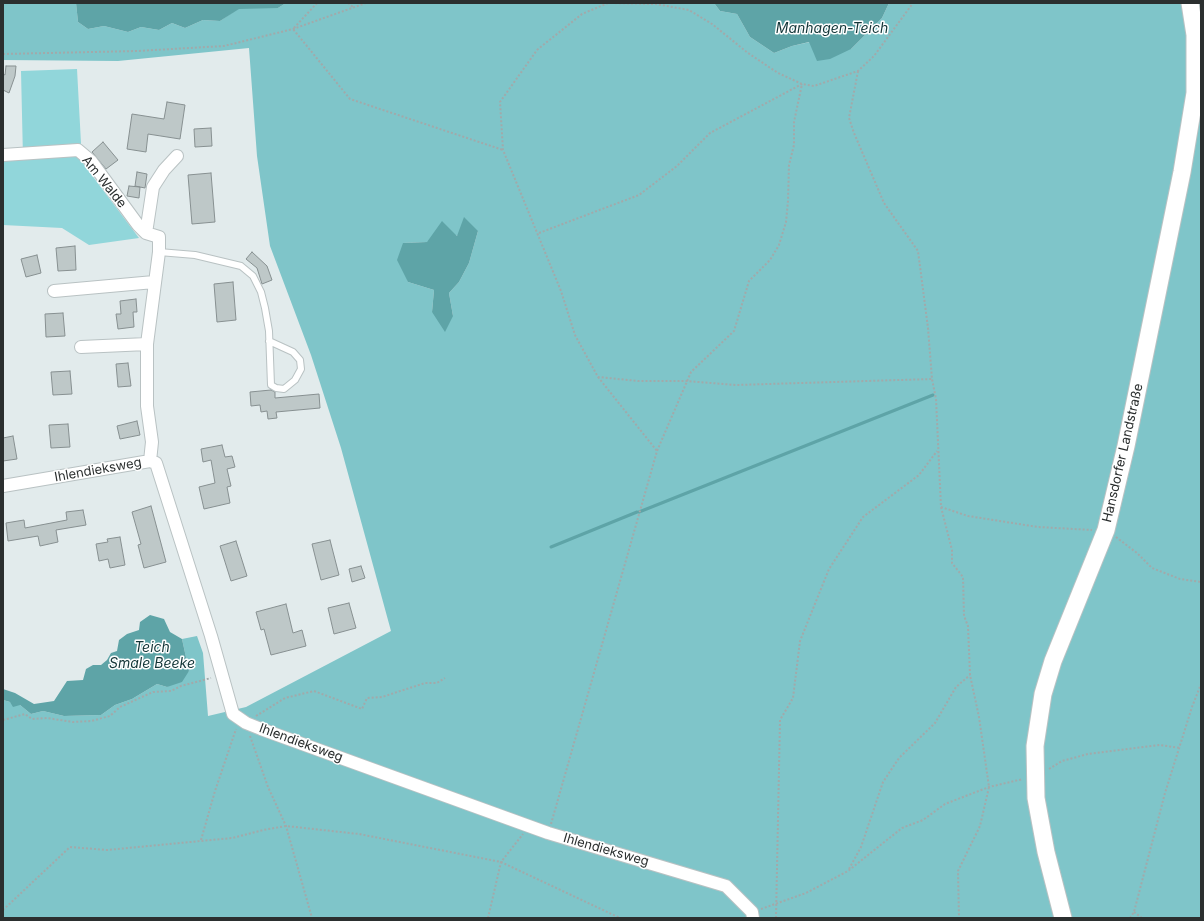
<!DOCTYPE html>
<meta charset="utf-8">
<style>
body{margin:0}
#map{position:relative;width:1204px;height:921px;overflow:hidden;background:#e2ebec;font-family:Inter,sans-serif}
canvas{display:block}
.frame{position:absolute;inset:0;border:4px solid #2b2f2f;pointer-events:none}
</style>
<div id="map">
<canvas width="1204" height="921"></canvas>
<div class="frame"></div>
</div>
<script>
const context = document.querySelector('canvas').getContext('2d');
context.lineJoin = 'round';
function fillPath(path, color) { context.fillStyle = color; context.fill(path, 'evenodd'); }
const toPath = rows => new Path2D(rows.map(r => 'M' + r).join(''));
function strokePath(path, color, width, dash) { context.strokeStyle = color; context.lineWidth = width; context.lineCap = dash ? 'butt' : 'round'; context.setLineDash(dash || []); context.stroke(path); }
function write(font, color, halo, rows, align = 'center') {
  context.font = font + ' Inter,sans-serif'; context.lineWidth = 3; context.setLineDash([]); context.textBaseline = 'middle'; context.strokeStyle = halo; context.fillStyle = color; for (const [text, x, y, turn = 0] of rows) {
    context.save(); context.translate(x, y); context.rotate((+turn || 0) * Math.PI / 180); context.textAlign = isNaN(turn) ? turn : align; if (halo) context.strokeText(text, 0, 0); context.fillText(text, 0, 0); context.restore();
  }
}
const green = toPath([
 [77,69,82,162,139,238,89,245,62,228,3,225,3,160,23,158,21,71]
]);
const forest = toPath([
 [3,3,76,3,78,22,88,29,104,26,128,32,141,27,159,30,172,23,185,28,203,20,220,21,239,8,278,8,286,3,714,3,720,11,737,14,750,37,774,53,792,46,810,42,851,49,882,18,889,3,1201,3,1201,918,3,918,3,700,20,705,31,714,43,711,64,716,101,715,115,705,132,699,157,684,167,687,189,671,182,639,197,636,203,653,208,716,246,707,391,631,341,448,311,355,270,246,257,156,249,48,118,61,3,60],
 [478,231,469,263,459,282,449,293,453,316,432,312,434,290,408,282,403,243,427,242]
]);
const water = toPath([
 [76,3,286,3,278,8,239,9,220,21,203,20,185,28,172,23,159,30,141,27,128,32,104,26,88,29,78,22],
 [714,3,889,3,882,18,851,49,830,59,817,61,809,42,792,46,774,53,750,37,737,14,720,11],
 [464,217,478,231,469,263,459,282,449,293,453,316,445,332,432,312,434,290,408,282,397,260,403,243,427,242,442,221,457,236],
 [150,615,164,619,170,632,182,639,189,671,182,682,167,687,157,684,132,699,115,705,101,715,64,716,43,711,31,714,20,705,13,707,10,702,3,700,3,689,15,693,34,704,54,701,67,681,83,680,86,669,93,665,101,665,107,660,111,653,117,651,119,640,127,634,139,630,140,622]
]);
const stream = toPath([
 [639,512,933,395],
 [551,547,637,512]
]);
const building = toPath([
 [6,66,16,66,15,76,9,93,3,90,3,74,5,75,6,66],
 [167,102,185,105,180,139,148,134,146,152,127,149,132,114,164,119,167,102],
 [211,128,212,146,195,147,194,129,211,128],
 [103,142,118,160,106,169,92,152,103,142],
 [137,172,147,174,145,188,135,186,137,172],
 [211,173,215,222,192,224,188,175,211,173],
 [129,186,140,187,139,198,127,196,129,186],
 [75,246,76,270,58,271,56,248,75,246],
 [252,252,267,266,272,280,262,284,257,268,246,259,252,252],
 [37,255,41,273,26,277,21,259,37,255],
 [233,282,236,320,217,322,214,284,233,282],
 [136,299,137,312,133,312,134,327,118,329,116,314,121,314,120,301,136,299],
 [63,313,65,336,46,337,45,314,63,313],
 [128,363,131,386,118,387,116,364,128,363],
 [70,371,72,394,53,395,51,372,70,371],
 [271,390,275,392,275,398,319,394,320,408,276,412,277,418,268,419,267,411,261,412,260,405,251,406,250,392,271,390],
 [137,421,140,435,120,439,117,426,137,421],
 [68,424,70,447,51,448,49,425,68,424],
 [13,436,17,459,3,461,3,438,13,436],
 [222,445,225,457,232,456,235,467,227,469,231,486,227,487,230,503,204,509,199,487,215,483,211,460,203,462,201,449,222,445],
 [151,506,166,562,144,568,138,545,141,544,132,512,151,506],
 [83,510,86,525,56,530,58,542,40,546,38,536,8,541,6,523,24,520,25,528,67,520,66,512,83,510],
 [120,537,125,565,110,568,108,559,99,561,96,544,108,542,107,539,120,537],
 [330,540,339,575,321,580,312,544,330,540],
 [236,541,247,576,231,581,220,546,236,541],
 [361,566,365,578,352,582,349,569,361,566],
 [349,603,356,628,334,634,328,608,349,603],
 [286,604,293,633,302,630,306,646,271,655,264,629,261,630,256,612,286,604]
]);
const path = toPath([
 [317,3,293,29,350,99,503,150],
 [348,3,353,7],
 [608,3,582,14,537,50,500,102,503,150,561,291,575,335,598,377,638,381,686,381,736,385,932,379],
 [611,3,656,4,689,10,712,24,748,53,778,73,802,84,814,86,858,71,874,56,913,3],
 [3,54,137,51,224,46,293,29,366,3],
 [858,71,849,118,854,133,884,203,918,251,928,328,932,379,936,399,941,507,952,550,952,563,963,577,964,616,968,626,970,675,979,717,989,787,980,826,958,871,959,918],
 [539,233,639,195,677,166,710,133,802,84],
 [598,377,657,451],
 [941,507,968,516,1038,527,1092,530],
 [1116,537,1137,553,1152,568,1180,579,1201,582],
 [256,716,285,698,314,691,362,709,367,698,382,697,425,683,437,683,445,678],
 [3,720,25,714,32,719,47,718,73,722,91,721,110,716,120,707,153,692,171,691,181,686,211,678],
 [250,736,268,787,286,826,312,918],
 [1049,769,1062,761,1088,754,1160,745,1180,748],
 [551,824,657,451,691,372,734,331,749,281,770,260,779,245,786,222,788,201,789,165,794,145,794,122,802,84],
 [201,840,215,791,236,729],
 [849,869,861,847,883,782,899,758,935,723,956,687,970,675],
 [761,909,806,893,848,871,902,828,923,820,945,804,989,787,1023,779],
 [3,910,70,847,107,850,232,838,263,830,286,826,359,834,501,862,620,918],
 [1134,912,1142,918],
 [488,918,501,862,523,834],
 [776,918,780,720,793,698,800,641,829,569,863,517,919,475,937,451],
 [1130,918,1134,912,1165,793,1192,707,1201,684]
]);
const service = toPath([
 [159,252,195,255,241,266,253,276,261,292,265,308,269,331,271,385,276,388,284,389,295,380,301,369,300,360,293,352,269,341]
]);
const minor = toPath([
 [3,155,78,150,91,161,138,225,146,233,159,237,159,252,147,344,147,406,152,442,150,461],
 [146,233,153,187,164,170,177,156],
 [54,291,154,282],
 [81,347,147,344],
 [3,486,150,461,156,463,211,636,233,714,246,723,261,729,548,833,726,886,752,912,753,918]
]);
const secondary = toPath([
 [1063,918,1046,852,1036,798,1035,746,1043,694,1053,661,1106,530,1126,446,1182,172,1195,93,1195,35,1190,3]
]);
const streetNames = [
 ["Am Walde",104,182,51],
 ["Hansdorfer Landstraße",1123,453,-77],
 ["Ihlendieksweg",98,470,-10],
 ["Ihlendieksweg",301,743,20],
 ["Ihlendieksweg",606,850,16]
];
const waterNames = [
 ["Manhagen-Teich",832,29],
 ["Teich",152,648],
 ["Smale Beeke",152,664]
];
fillPath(green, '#91d6da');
fillPath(forest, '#7fc5c9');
fillPath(water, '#5ea4a7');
strokePath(stream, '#5ea4a7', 3);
fillPath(building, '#bec8c8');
strokePath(building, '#879091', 1);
strokePath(service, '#b9c2c3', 8);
strokePath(minor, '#b9c2c3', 14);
strokePath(secondary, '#b9c2c3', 19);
strokePath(path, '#a2a9aa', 2, [2, 2]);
strokePath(service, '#fff', 6);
strokePath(minor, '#fff', 12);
strokePath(secondary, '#fff', 17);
write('13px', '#2b2f2f', '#fff', streetNames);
write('italic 14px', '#133638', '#fff', waterNames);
</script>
